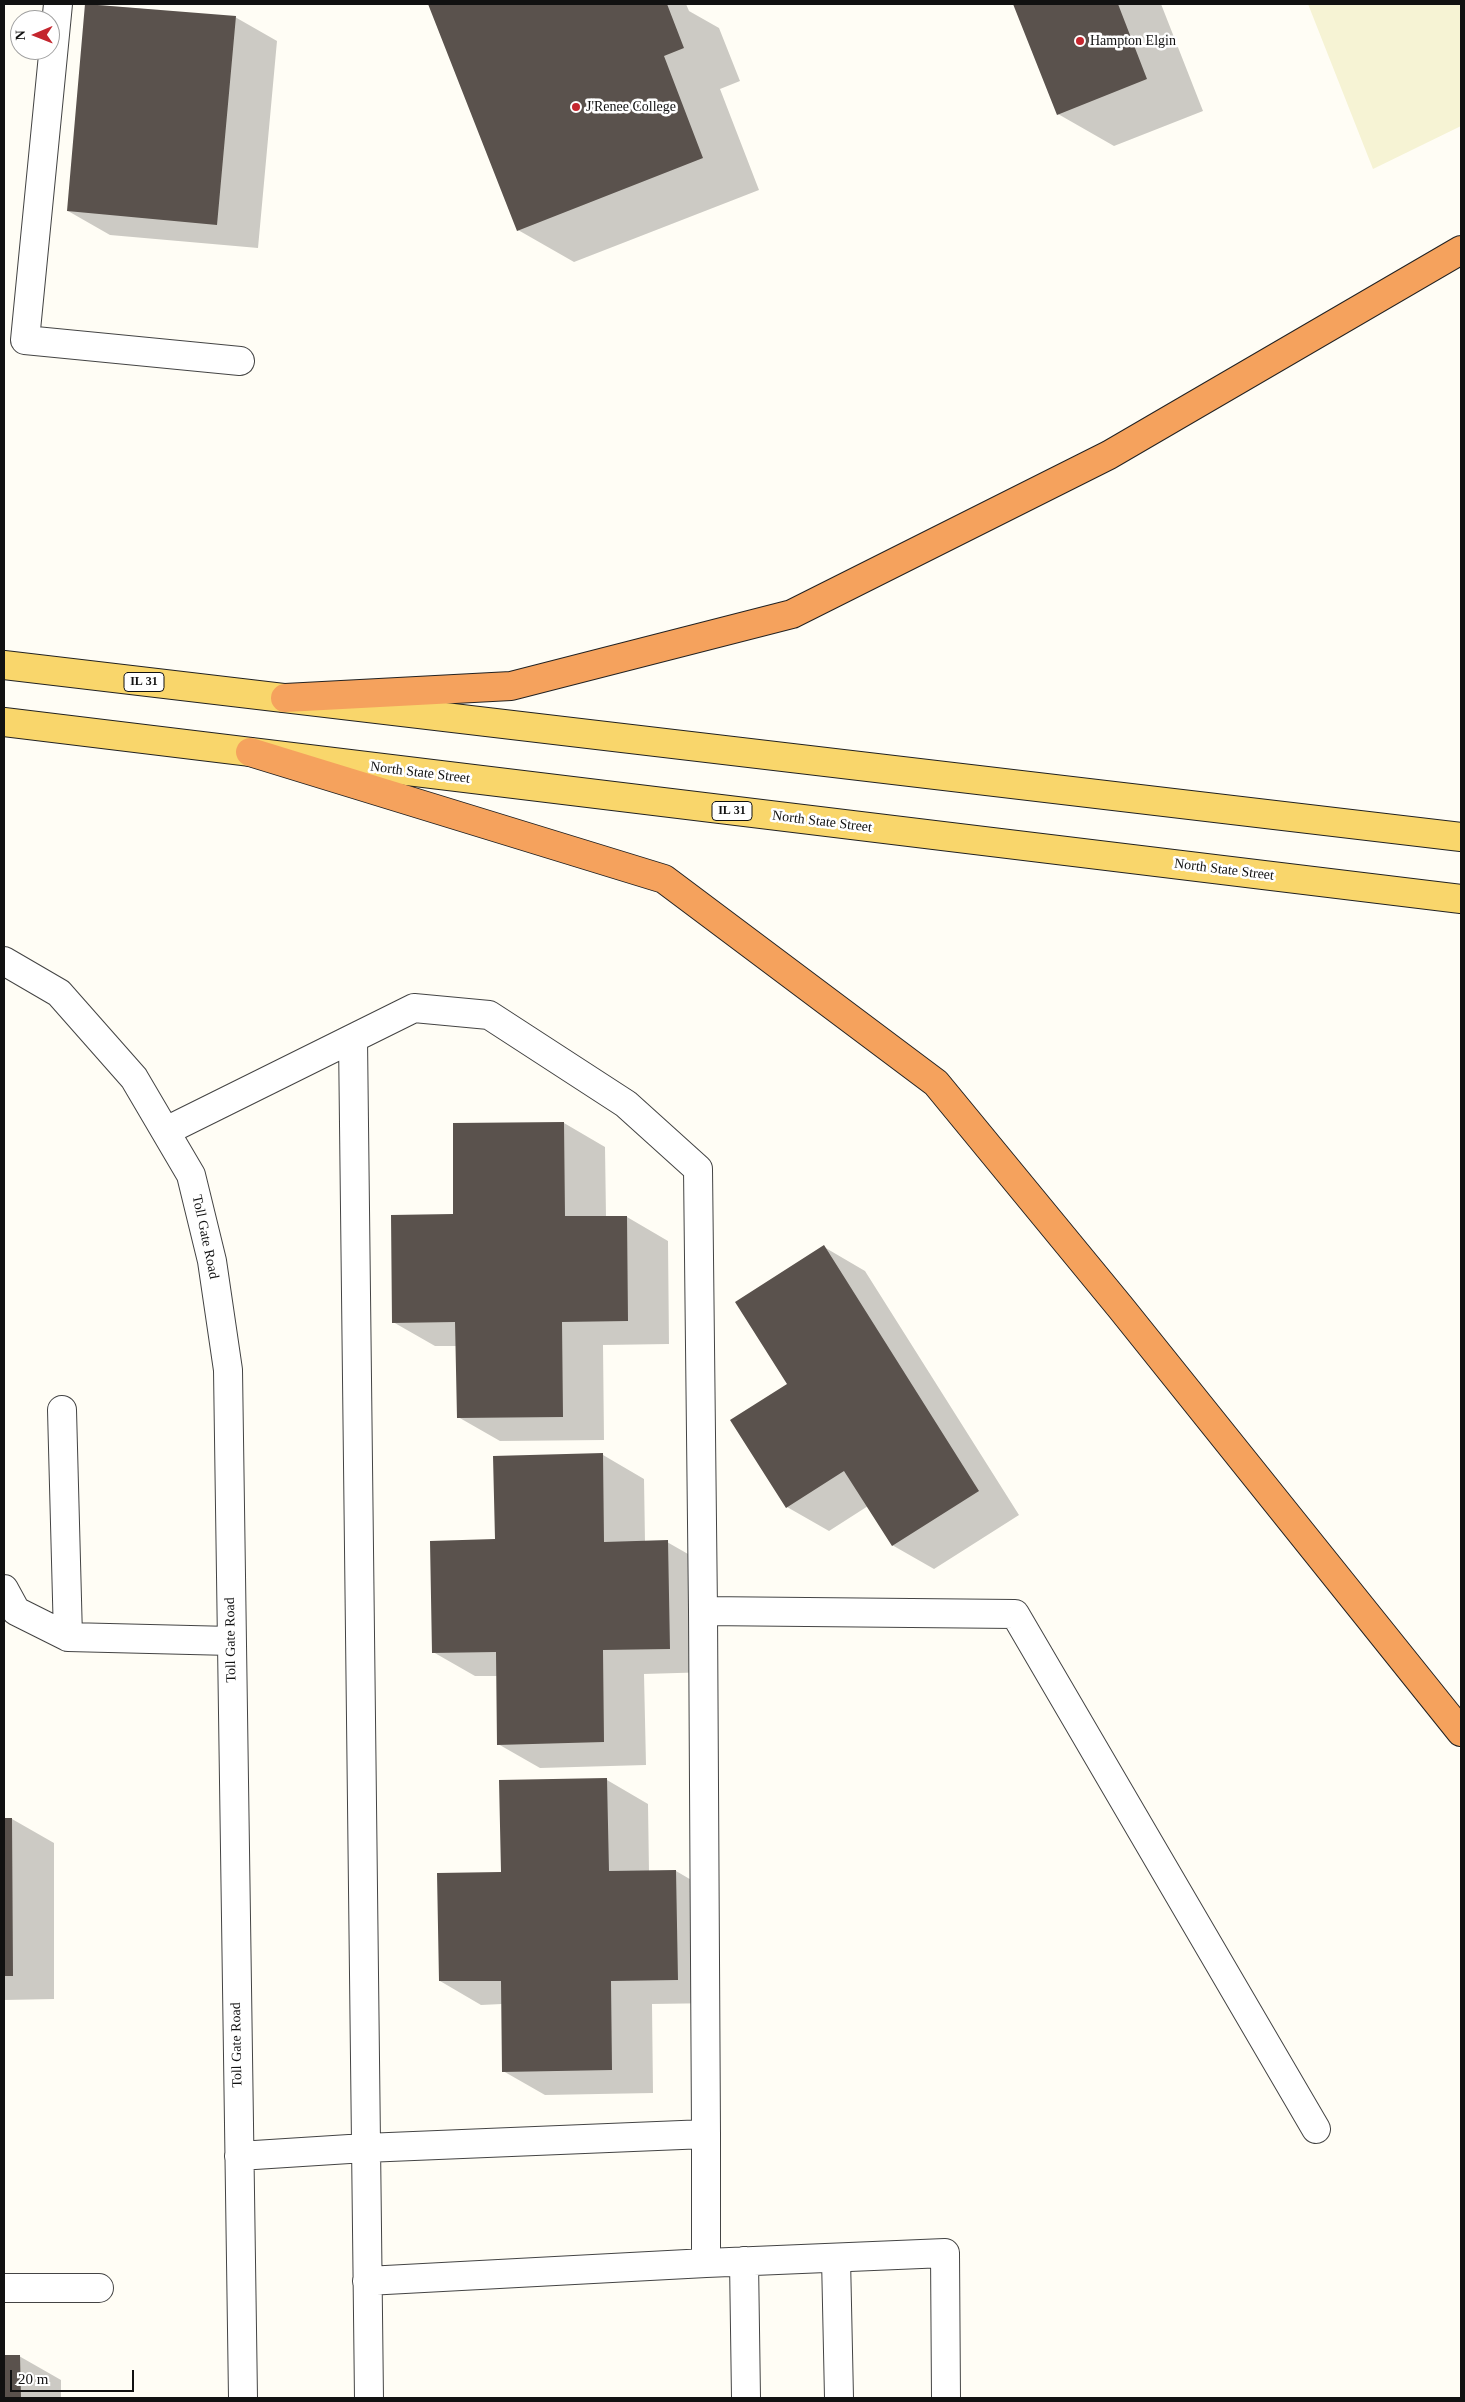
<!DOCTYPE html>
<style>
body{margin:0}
#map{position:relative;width:1465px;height:2402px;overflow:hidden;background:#fffdf5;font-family:"Times New Roman",serif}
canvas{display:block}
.frame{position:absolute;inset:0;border:5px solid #111;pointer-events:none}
.north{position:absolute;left:10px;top:10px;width:50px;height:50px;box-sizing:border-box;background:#fff;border:1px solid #a0a0a0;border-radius:50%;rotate:269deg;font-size:14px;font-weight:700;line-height:20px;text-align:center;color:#111}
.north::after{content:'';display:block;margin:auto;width:18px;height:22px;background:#c4262e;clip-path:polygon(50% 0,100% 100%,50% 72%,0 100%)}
.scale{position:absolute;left:10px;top:2370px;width:124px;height:22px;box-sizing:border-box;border:2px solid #111;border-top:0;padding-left:6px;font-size:15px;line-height:18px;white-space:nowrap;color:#111;-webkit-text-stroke:4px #fff;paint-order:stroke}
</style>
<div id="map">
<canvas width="1465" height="2402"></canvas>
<div class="frame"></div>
<div class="north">N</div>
<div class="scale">20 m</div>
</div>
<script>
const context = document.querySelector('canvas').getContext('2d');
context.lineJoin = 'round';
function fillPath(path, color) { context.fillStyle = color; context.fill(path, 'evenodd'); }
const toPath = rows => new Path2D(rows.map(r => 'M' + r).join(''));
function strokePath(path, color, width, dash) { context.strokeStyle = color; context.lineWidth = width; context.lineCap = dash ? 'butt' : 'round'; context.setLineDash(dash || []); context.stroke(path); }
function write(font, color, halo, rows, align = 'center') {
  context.font = font + ' "Times New Roman",serif'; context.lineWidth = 5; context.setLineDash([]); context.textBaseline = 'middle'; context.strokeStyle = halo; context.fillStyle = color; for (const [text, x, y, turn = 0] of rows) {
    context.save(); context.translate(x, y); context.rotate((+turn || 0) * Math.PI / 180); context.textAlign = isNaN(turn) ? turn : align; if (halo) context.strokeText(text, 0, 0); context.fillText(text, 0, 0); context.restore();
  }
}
const farmland = toPath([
 [1308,4,1461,4,1461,126,1373,169]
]);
const shadow = toPath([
 [87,4,235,17,277,41,258,248,110,235,68,211],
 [430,4,686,4,689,11,719,28,740,81,720,89,759,190,574,262,518,230],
 [1014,4,1161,4,1203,111,1114,146,1058,114],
 [564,1123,605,1147,606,1217,627,1217,668,1241,669,1344,603,1345,604,1440,500,1441,458,1417,457,1346,435,1346,393,1322,455,1216],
 [824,1247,865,1271,1019,1515,934,1569,892,1545,868,1506,829,1531,787,1507,789,1384],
 [603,1455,644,1479,645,1542,667,1542,709,1566,711,1672,644,1674,646,1765,540,1768,498,1744,497,1676,475,1676,433,1652,496,1541],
 [607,1780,648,1804,649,1872,676,1871,717,1895,719,2003,652,2004,653,2093,545,2095,503,2071,502,2004,481,2005,440,1981,502,1873],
 [4,1819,12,1819,54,1843,54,1999,4,2000],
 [4,2356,19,2356,61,2380,61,2398,4,2398]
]);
const building = toPath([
 [85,4,236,16,217,225,67,211],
 [428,4,667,4,684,48,664,56,703,158,517,231],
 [1013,4,1118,4,1147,79,1057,115],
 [564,1122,565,1216,627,1216,628,1321,562,1322,563,1417,457,1418,455,1322,392,1323,391,1215,453,1214,453,1123],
 [824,1245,979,1491,892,1546,844,1471,786,1508,730,1420,787,1384,735,1302],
 [603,1453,604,1542,668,1540,670,1649,603,1650,604,1742,497,1745,496,1652,432,1653,430,1541,495,1539,493,1456],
 [607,1778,609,1871,676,1870,678,1980,611,1981,612,2070,502,2072,501,1981,439,1981,437,1873,501,1872,499,1780],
 [4,1818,12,1818,13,1976,4,1976],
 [4,2355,20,2355,21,2398,4,2398]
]);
const minor = toPath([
 [58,4,25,340,240,361],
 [4,961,59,993,134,1078,191,1175,212,1261,228,1370,243,2398],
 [353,1039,369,2398],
 [166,1131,414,1008,489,1015,626,1104,698,1169,703,1611,706,2134,365,2148,239,2156],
 [62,1410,68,1637],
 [4,1589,16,1611,68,1637,231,1641],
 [703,1611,1015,1614,1316,2129],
 [706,2134,706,2263,945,2253,946,2398],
 [836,2258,839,2398],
 [744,2261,746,2398],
 [367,2281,706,2263],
 [4,2288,99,2288]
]);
const major = toPath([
 [4,665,1461,837],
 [4,722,1461,899]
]);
const highway = toPath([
 [285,698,511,686,792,614,1109,455,1461,250],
 [250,752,664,879,936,1083,1121,1308,1461,1732]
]);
const markers = [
 [1080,41,5,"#c4262e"],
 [576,107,5,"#c4262e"]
];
const shields = [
 [144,682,40],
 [732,811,40]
];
const shieldNames = [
 ["IL 31",144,682],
 ["IL 31",732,811]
];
const poiNames = [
 ["Hampton Elgin",1090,41],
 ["J'Renee College",586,107]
];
const streetNames = [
 ["North State Street",420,773,7],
 ["North State Street",822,822,7],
 ["North State Street",1224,870,7],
 ["Toll Gate Road",205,1237,78],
 ["Toll Gate Road",231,1640,-91],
 ["Toll Gate Road",237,2045,-91]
];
fillPath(farmland, '#f6f3d4');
fillPath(shadow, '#0003');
fillPath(building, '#5a524d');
strokePath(minor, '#444', 30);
strokePath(major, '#222', 30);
strokePath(highway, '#222', 30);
strokePath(minor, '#fff', 28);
strokePath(major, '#f9d66b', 28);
strokePath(highway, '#f5a25d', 28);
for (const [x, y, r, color] of markers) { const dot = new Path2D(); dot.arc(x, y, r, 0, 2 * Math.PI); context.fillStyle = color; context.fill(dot); strokePath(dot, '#fff', 2); }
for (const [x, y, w] of shields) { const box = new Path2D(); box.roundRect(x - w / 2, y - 9.5, w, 19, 4); context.fillStyle = '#fff'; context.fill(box); strokePath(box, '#111', 1); }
write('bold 12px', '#111', null, shieldNames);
write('14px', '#111', '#fff', poiNames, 'left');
write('14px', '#111', '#fff', streetNames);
</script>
